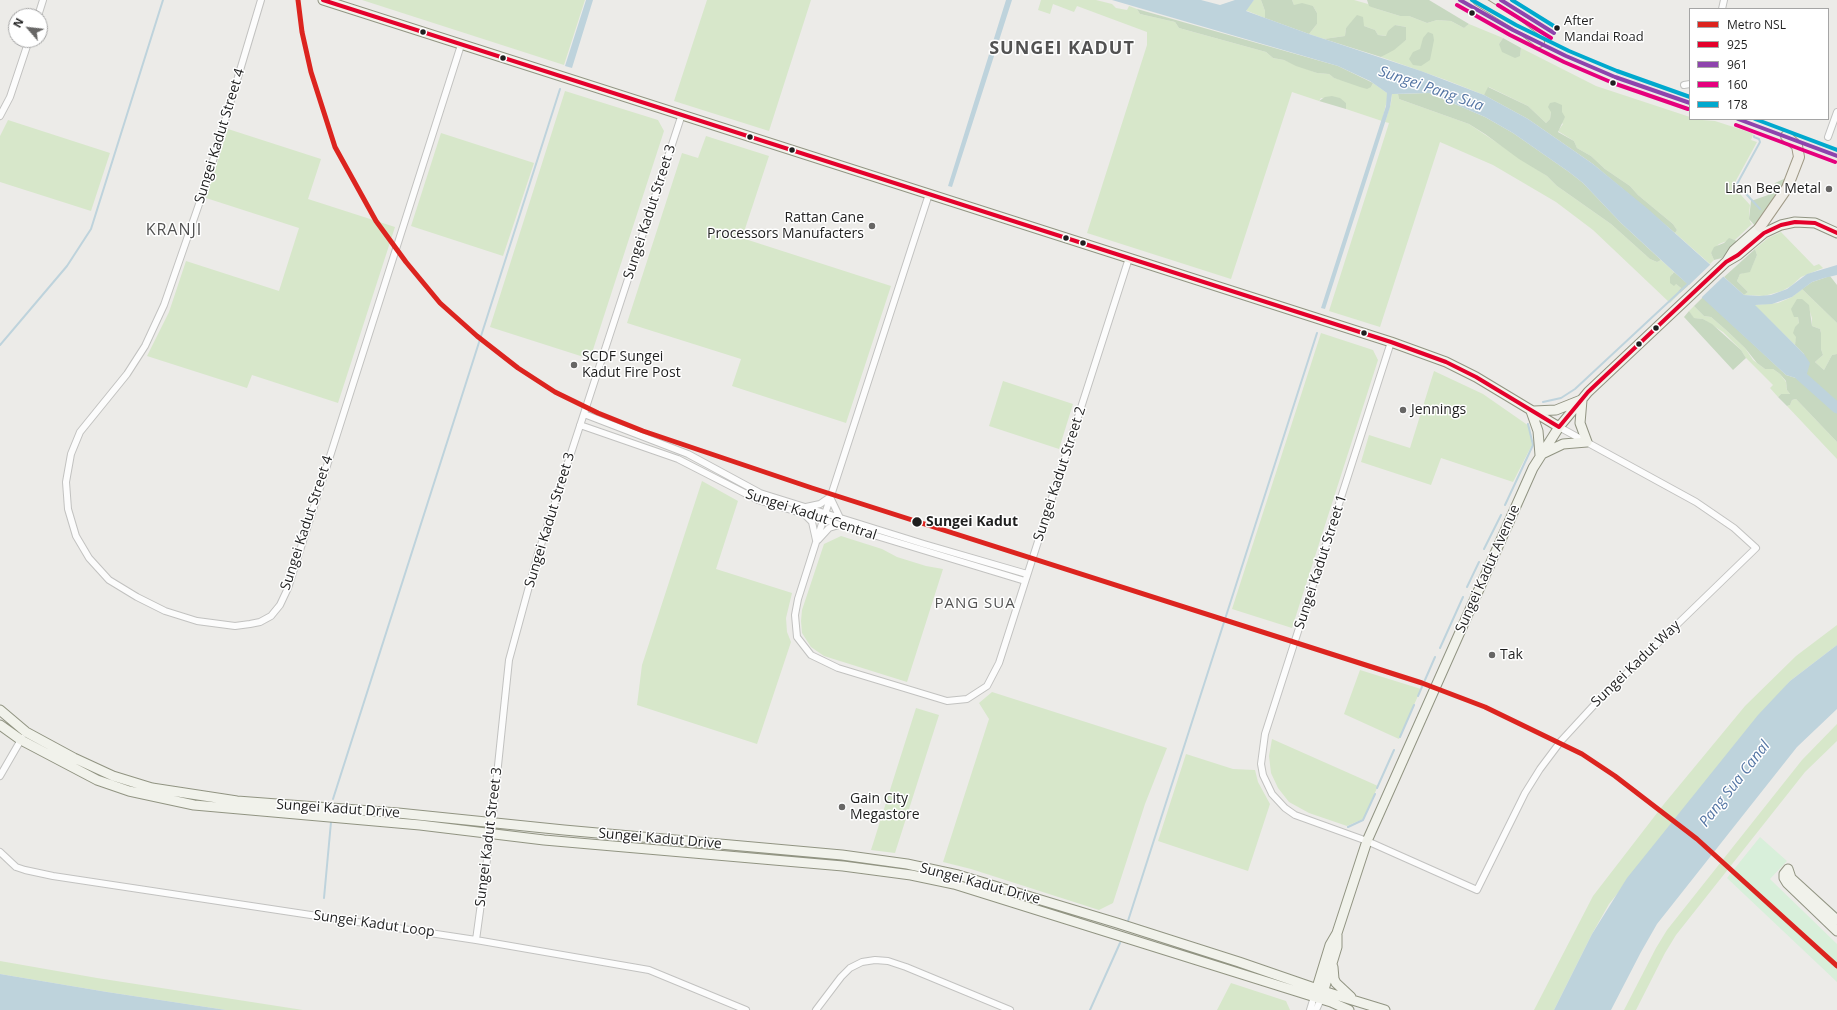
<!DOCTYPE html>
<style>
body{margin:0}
#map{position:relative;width:1837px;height:1010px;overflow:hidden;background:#ecebe8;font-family:"Open Sans",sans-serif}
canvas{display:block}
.legend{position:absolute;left:1689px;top:8px;width:140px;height:112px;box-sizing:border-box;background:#fff;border:1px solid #a5a5a5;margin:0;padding:5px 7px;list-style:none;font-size:12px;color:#1f1f1f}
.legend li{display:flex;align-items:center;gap:8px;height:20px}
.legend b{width:20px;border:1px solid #a5a5a5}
.north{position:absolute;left:8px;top:8px;width:40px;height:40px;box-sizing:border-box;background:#fff;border:1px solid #a5a5a5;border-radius:50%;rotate:298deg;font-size:11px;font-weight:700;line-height:16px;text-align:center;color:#1f1f1f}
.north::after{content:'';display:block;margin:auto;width:14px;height:18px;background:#676665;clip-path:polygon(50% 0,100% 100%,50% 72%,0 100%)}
</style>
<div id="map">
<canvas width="1837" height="1010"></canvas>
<ul class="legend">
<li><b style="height:5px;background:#dc241f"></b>Metro NSL</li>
<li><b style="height:5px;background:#e4002b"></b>925</li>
<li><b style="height:5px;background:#8e44ad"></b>961</li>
<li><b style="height:5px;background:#e5007d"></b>160</li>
<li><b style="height:5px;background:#00a9ce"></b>178</li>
</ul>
<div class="north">N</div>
</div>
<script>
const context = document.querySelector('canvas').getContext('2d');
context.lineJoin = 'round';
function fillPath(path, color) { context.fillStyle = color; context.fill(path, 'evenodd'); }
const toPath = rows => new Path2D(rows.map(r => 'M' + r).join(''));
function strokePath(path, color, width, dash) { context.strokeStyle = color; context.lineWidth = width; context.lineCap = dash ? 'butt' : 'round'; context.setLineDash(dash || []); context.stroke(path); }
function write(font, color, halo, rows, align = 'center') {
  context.font = font + ' "Open Sans",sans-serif'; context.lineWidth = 3; context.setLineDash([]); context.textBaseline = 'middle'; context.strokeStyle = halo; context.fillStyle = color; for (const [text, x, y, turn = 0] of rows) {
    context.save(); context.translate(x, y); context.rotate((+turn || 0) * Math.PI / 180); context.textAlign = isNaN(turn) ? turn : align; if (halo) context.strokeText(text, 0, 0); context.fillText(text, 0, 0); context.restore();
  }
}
const grass = toPath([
 [362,0,585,0,564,65],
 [707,0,811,0,769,131,674,101],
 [1041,0,1096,0,1112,4,1116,8,1127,10,1129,6,1137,9,1140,14,1175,22,1179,28,1266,52,1273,58,1284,60,1317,73,1329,74,1334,78,1371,87,1373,83,1387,93,1388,96,1382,121,1346,109,1346,103,1321,98,1319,101,1292,92,1231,279,1087,233,1147,45,1147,32,1077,6,1074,12,1053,4,1050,14,1038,10],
 [1254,0,1261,0,1265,11,1265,18,1245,10],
 [1292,0,1354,0,1368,4,1374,8,1400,16,1409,16,1427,23,1437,20,1451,21,1464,28,1469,24,1503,38,1499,44,1520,56,1521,48,1596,86,1690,117,1690,119,1715,121,1752,133,1753,135,1751,140,1757,142,1733,186,1750,205,1749,214,1750,222,1752,224,1735,240,1732,239,1719,244,1711,253,1714,260,1710,264,1675,233,1677,230,1673,224,1638,195,1630,186,1605,169,1591,156,1577,148,1574,141,1558,131,1563,124,1551,112,1550,119,1546,123,1528,106,1489,87,1484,95,1446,80,1381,57,1406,40,1406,27,1395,25,1387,36,1378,35,1375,30,1364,26,1351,24,1346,28,1345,36,1324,39,1309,34,1317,24,1317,13,1313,6,1294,5],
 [565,91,658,120,664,131,590,359,490,327],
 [1392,93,1398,94,1399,99,1469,124,1547,176,1557,186,1611,224,1650,259,1657,262,1661,260,1674,272,1672,274,1676,284,1681,288,1678,291,1680,293,1670,303,1593,230,1556,202,1493,165,1440,142,1380,327,1329,311,1389,123,1385,122,1391,103],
 [8,120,110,153,91,211,0,182,0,136],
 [228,129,321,159,308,199,395,227,338,403,252,375,247,388,147,356,169,312,186,261,279,291,299,228,206,198],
 [441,133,534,163,503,256,411,226],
 [706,136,769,156,742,238,891,286,846,423,732,386,741,359,627,323,682,153,698,158],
 [1781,232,1814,266,1819,264,1823,268,1801,277,1791,286,1782,291,1764,296,1744,295,1748,292,1737,281,1740,274,1750,271,1757,255,1755,249,1768,238],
 [1802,289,1837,323,1837,354,1832,355,1824,370,1815,362,1823,355,1821,349,1821,333,1820,329,1812,326,1812,318,1809,309,1798,317,1799,323,1795,345,1754,305,1778,303,1792,297],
 [1694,306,1704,316,1711,317,1726,330,1745,348,1753,360,1765,369,1773,369,1780,374,1786,382,1787,390,1790,394,1781,394,1778,397,1770,388,1773,385,1746,358,1741,350,1723,332,1703,319,1693,318,1689,311],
 [1321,333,1373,350,1378,360,1292,628,1232,609],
 [1434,371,1483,394,1529,426,1532,445,1513,482,1441,458,1431,485,1361,462,1369,435,1410,448],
 [1003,381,1073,404,1059,449,989,426],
 [1796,399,1837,442,1837,459,1787,406,1790,405,1792,400],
 [702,481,738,501,716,569,792,593,786,618,787,632,791,642,757,744,637,705,642,665],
 [841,536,882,549,897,557,926,566,943,569,907,682,824,656,811,647,802,633,801,621,802,610,824,544],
 [1837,625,1837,645,1790,681,1609,904,1592,934,1554,1010,1534,1010,1593,896,1664,804,1745,706,1796,656],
 [1360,670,1421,689,1399,739,1344,714],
 [992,692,1167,748,1145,804,1113,903,1099,910,971,869,943,862,989,719,979,703],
 [916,708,939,715,895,853,871,850],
 [1837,724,1837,741,1805,772,1676,935,1665,953,1636,1010,1624,1010,1656,948,1667,930,1802,760],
 [1272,739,1378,786,1363,819,1347,826,1309,813,1289,802,1278,788,1271,773,1269,756],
 [1186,754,1233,769,1255,770,1258,782,1270,804,1248,871,1158,841],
 [0,961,97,978,303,1010,226,1010,107,992,0,974],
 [1231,983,1286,1001,1290,1010,1217,1010]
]);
const forest = toPath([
 [1261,0,1292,0,1294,5,1302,3,1313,6,1317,13,1317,24,1309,34,1265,18,1265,11],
 [1367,0,1429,0,1469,24,1464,28,1451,21,1437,20,1427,23,1409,16,1400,16,1374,8,1369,6],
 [1137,9,1338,66,1373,83,1371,87,1367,89,1360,87,1334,78,1329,74,1317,73,1296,66,1284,60,1273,58,1266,52,1179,28,1175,22,1140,14],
 [1357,15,1363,17,1364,26,1375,30,1378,35,1386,36,1388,31,1395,25,1406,27,1406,40,1394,50,1381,57,1324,39,1345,36,1346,28],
 [1428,32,1433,34,1434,40,1430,60,1421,66,1413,65,1409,59,1413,52,1420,49,1423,38],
 [1503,38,1521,48,1520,56,1515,58,1502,52,1499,44],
 [1488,87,1528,106,1546,123,1550,119,1551,112,1548,107,1550,103,1555,102,1562,105,1562,112,1565,117,1558,132,1574,141,1577,148,1591,156,1605,169,1630,186,1638,195,1673,224,1677,230,1675,233,1593,164,1528,119,1484,95],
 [1429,93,1485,117,1513,133,1569,172,1583,183,1621,223,1661,260,1657,262,1650,259,1611,224,1557,186,1547,176,1519,159,1485,134,1469,124,1399,99,1398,94],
 [1332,96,1340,98,1346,103,1346,109,1319,101,1325,97],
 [1786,178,1787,180,1756,227,1749,219,1751,201,1768,195,1775,183],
 [1729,238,1735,240,1738,243,1722,258,1714,260,1711,253,1714,247,1724,243],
 [1755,249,1757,255,1750,272,1740,274,1737,281,1748,292,1744,295,1724,277],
 [1674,272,1689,285,1680,293,1678,291,1681,288,1676,284,1674,286,1670,283,1670,277],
 [1830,276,1837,285,1837,323,1802,289,1812,282],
 [1703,297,1786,375,1799,379,1809,386,1806,377,1804,354,1795,345,1796,337,1793,333,1795,327,1799,323,1798,317,1794,317,1791,309,1797,299,1802,299,1809,305,1812,326,1820,329,1821,333,1821,349,1823,355,1815,362,1824,370,1832,355,1837,354,1837,442,1796,399,1792,400,1790,405,1787,406,1778,397,1781,394,1790,394,1787,390,1786,381,1780,374,1773,369,1765,369,1757,363,1745,348,1726,330,1711,317,1704,316,1694,306],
 [1689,311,1694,318,1703,319,1712,324,1741,350,1746,358,1733,370,1684,317]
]);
const park = toPath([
 [1760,837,1787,861,1770,879,1837,944,1837,982,1727,878]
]);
const water = toPath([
 [586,0,593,0,572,68,565,66],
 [1006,0,1012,0,952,187,948,186],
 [1112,0,1201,0,1220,5,1235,0,1254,0,1246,11,1309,34,1421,71,1484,95,1528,119,1593,164,1648,209,1744,295,1759,296,1771,295,1787,289,1807,274,1837,265,1837,275,1824,278,1812,282,1792,297,1772,304,1755,305,1804,354,1810,363,1806,377,1812,384,1809,386,1799,379,1786,375,1621,223,1583,183,1569,172,1513,133,1485,117,1429,93,1392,94,1390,107,1325,309,1321,308,1386,106,1387,93,1370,81,1338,66],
 [1837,645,1837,709,1797,747,1657,924,1641,952,1611,1010,1554,1010,1592,934,1627,878,1758,715,1790,681],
 [0,974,107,992,226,1010,0,1010]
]);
const pier = toPath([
 [1712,263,1725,275,1701,298,1688,286]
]);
const stream = toPath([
 [1754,136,1754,137,1759,139,1760,142,1737,184,1760,209],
 [0,345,67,266,91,229,163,0],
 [1543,402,1561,398,1575,389,1690,282],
 [1505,505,1533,445,1528,424],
 [1484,549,1501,515],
 [1467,587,1479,562],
 [1440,648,1463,597],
 [1418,696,1435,657],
 [1400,737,1414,705],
 [1377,788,1394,750],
 [333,799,560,89],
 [1348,827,1363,820,1375,794],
 [324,898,331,822],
 [1127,924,1317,333],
 [1090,1010,1120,943]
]);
const river = toPath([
 [1800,375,1837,408]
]);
const street = toPath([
 [261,0,206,184,164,305,145,346,127,374,80,432,71,454,66,482,68,509,76,536,89,558,109,580,137,597,165,611,197,621,235,626,250,624,260,622,271,616,280,605,288,588,461,45],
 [1722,9,1724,0],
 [38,16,43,0],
 [1684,85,1690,84],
 [0,116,10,97,29,40],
 [1828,137,1837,112],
 [929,194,825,514,798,599,795,615,797,637,811,655,838,668,947,701,967,699,987,686,999,663,1129,258],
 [1391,342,1265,734,1261,764,1263,775,1272,794,1285,808,1295,815,1367,841,1477,890,1525,793,1540,769,1561,741,1595,704,1756,548,1734,528,1696,502,1559,427],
 [584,414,688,454,760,493,924,544,1027,574],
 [580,425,678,459,758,500,1025,581],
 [830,497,840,518],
 [806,507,820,504,830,497],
 [806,516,812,522,816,540],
 [818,540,829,528,839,525],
 [0,776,22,738],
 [0,852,16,867,25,870,53,876,476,940,649,970,746,1010],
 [476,940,492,823,509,660,537,557,682,114],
 [816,1010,841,977,850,968,862,962,875,960,888,961,906,967,1010,1010],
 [1310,1010,1314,997],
 [1316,1010,1321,999]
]);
const secondary = toPath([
 [323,0,1391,342,1446,362,1476,377,1559,427],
 [1727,261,1734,250,1760,227],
 [1531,411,1538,431,1540,455],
 [1534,411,1556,410,1581,400],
 [1542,454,1563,444,1587,442,1580,423,1582,400],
 [0,710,26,732,74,758,113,776,152,788,237,801,398,813,564,830,842,855,907,864,958,875,1117,923,1239,962,1323,991,1385,1010],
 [0,725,21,740,97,780,129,791,194,805,420,825,544,840,843,866,911,875,954,884,1331,1002,1349,1010],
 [1788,869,1784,874,1784,878,1787,883,1837,931],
 [1788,869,1791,878,1837,920],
 [1333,967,1334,979,1336,983,1351,997],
 [1315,994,1330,945,1337,933,1367,841,1533,468,1559,427,1588,392,1690,296,1726,262,1738,255,1764,233,1781,225,1795,222,1815,223,1837,233],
 [1322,996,1337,947,1337,935]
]);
const primary = toPath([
 [1478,0,1516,24,1539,42],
 [1760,227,1787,188,1799,157,1797,146,1786,136]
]);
const bus1 = toPath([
 [323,0,1391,342,1446,362,1476,377,1559,427,1588,392,1726,262,1738,255,1764,233,1781,225,1795,222,1815,223,1837,233]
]);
const bus2 = toPath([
 [1460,0,1513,30,1566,56,1615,77,1690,103],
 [1501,0,1554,33],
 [1738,119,1837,156]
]);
const bus3 = toPath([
 [1457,5,1510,35,1564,62,1613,83,1688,109],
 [1498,5,1551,38],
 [1736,125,1835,162]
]);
const bus4 = toPath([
 [1472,0,1516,25,1569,51,1617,71,1690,97],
 [1512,0,1557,28],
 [1755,119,1837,150]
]);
const metro1 = toPath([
 [298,0,302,32,311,72,335,147,376,221,406,262,440,303,477,336,518,368,555,392,598,413,643,431,812,488,1422,683,1485,707,1582,754,1615,776,1697,839,1837,966]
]);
const markers = [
 [1472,13,3.5,"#1f1f1f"],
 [1557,28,3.5,"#1f1f1f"],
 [423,32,3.5,"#1f1f1f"],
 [503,58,3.5,"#1f1f1f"],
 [1613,83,3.5,"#1f1f1f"],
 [750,137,3.5,"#1f1f1f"],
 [792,150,3.5,"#1f1f1f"],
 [1829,189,4,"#676665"],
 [872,226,4,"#676665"],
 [1066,238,3.5,"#1f1f1f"],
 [1083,243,3.5,"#1f1f1f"],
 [1656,328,3.5,"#1f1f1f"],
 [1364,333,3.5,"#1f1f1f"],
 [1639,344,3.5,"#1f1f1f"],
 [574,365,4,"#676665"],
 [1403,410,4,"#676665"],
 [917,522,5.5,"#1f1f1f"],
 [1492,655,4,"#676665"],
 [842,807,4,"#676665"]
];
const busNames = [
 ["After",1564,21],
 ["Mandai Road",1564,37]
];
const streetNames = [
 ["Sungei Kadut Street 4",220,136,-73],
 ["Sungei Kadut Street 3",650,212,-72],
 ["Sungei Kadut Street 2",1060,474,-72],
 ["Sungei Kadut Central",811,515,18],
 ["Sungei Kadut Street 3",550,520,-73],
 ["Sungei Kadut Street 4",307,523,-72],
 ["Sungei Kadut Street 1",1321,562,-72],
 ["Sungei Kadut Avenue",1488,569,-66],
 ["Sungei Kadut Way",1636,664,-44],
 ["Sungei Kadut Drive",338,809,4],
 ["Sungei Kadut Street 3",489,837,-83],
 ["Sungei Kadut Drive",660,839,5],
 ["Sungei Kadut Drive",980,884,15],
 ["Sungei Kadut Loop",374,924,8]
];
const poiNames = [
 ["Lian Bee Metal",1821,189,"right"],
 ["Rattan Cane",864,218,"right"],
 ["Processors Manufacters",864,234,"right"],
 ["SCDF Sungei",582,357],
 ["Kadut Fire Post",582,373],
 ["Jennings",1411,410],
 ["Tak",1500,655],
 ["Gain City",850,799],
 ["Megastore",850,815]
];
const stopNames = [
 ["Sungei Kadut",926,522]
];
const waterNames = [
 ["Sungei Pang Sua",1431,89,19],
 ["Pang Sua Canal",1735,784,-52]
];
const neighbourhoodNames = [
 ["PANG SUA",975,604]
];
const quarterNames = [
 ["KRANJI",174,230]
];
const districtNames = [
 ["SUNGEI KADUT",1062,49]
];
fillPath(grass, '#d7e7ca');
fillPath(forest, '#c7d8c0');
fillPath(park, '#d8efda');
fillPath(water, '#bed3dc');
fillPath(pier, '#ecebe8');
strokePath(stream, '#bed3dc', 2);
strokePath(river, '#bed3dc', 11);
strokePath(street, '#c2c2c0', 8);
strokePath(secondary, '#919482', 11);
strokePath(primary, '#a09a87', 12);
strokePath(street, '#fcfcfc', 6);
strokePath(secondary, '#f1f2eb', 9);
strokePath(primary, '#efece6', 10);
strokePath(bus1, '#e4002b', 4);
strokePath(bus2, '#8e44ad', 4);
strokePath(bus3, '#e5007d', 4);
strokePath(bus4, '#00a9ce', 4);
strokePath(metro1, '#dc241f', 5);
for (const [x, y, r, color] of markers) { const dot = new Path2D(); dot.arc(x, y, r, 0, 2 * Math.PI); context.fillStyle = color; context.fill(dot); strokePath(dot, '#fff', 1.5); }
write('13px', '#1f1f1f', '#fff', busNames, 'left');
write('14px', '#1f1f1f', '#fff', streetNames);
write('14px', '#1f1f1f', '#fff', poiNames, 'left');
write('bold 14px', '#1f1f1f', '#fff', stopNames, 'left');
write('italic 15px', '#5576a4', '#fff', waterNames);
context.letterSpacing = '1px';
write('15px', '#525252', '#fff', neighbourhoodNames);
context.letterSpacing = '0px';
context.letterSpacing = '1px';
write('16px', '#525252', '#fff', quarterNames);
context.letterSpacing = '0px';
context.letterSpacing = '1px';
write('bold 18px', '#525252', '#fff', districtNames);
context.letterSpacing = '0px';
</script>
